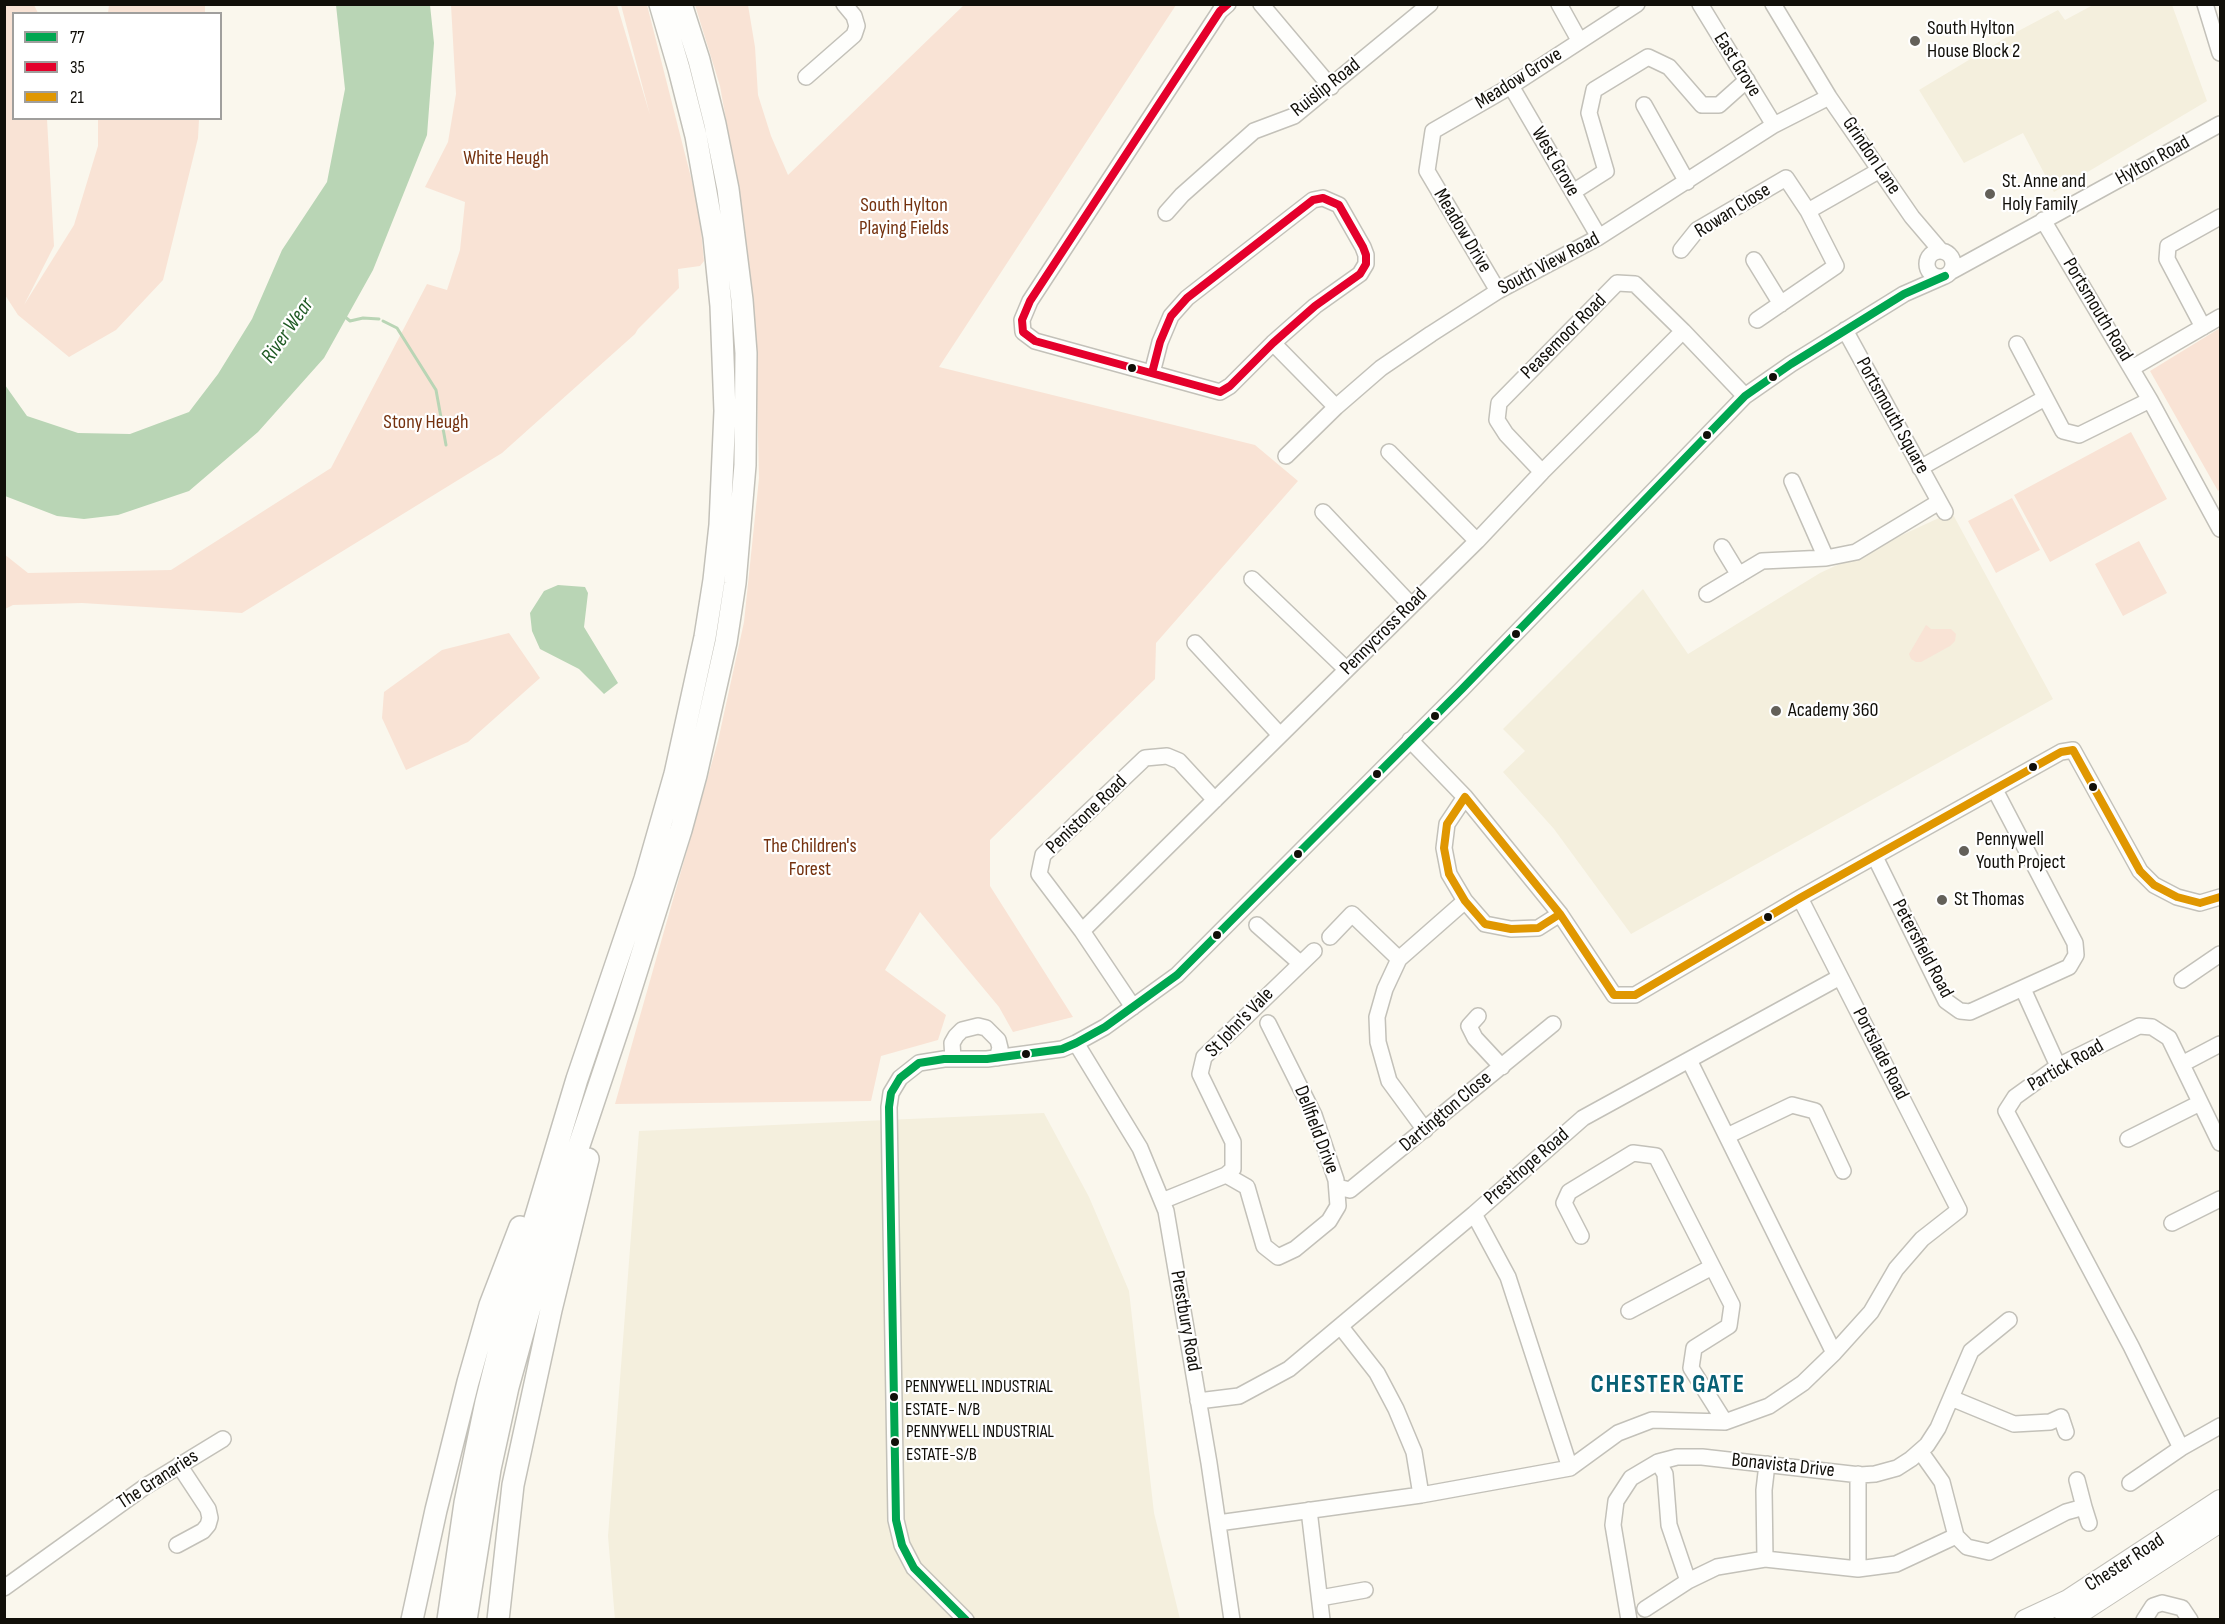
<!DOCTYPE html>
<style>
body{margin:0}
#map{position:relative;width:2225px;height:1624px;overflow:hidden;background:#faf7ed;font-family:"Sofia Sans Condensed",sans-serif}
canvas{display:block}
.frame{position:absolute;inset:0;border:6px solid #110f09;pointer-events:none}
.legend{position:absolute;left:12px;top:12px;width:210px;height:108px;box-sizing:border-box;background:#fff;border:2px solid #a09f9d;margin:0;padding:8px 10px;list-style:none;font-size:18px;color:#110f09}
.legend li{display:flex;align-items:center;gap:12px;height:30px}
.legend b{width:30px;border:2px solid #a09f9d}
</style>
<div id="map">
<canvas width="2225" height="1624"></canvas>
<div class="frame"></div>
<ul class="legend">
<li><b style="height:8px;background:#00a651"></b>77</li>
<li><b style="height:8px;background:#e4002b"></b>35</li>
<li><b style="height:8px;background:#e09701"></b>21</li>
</ul>
</div>
<script>
const context = document.querySelector('canvas').getContext('2d');
context.lineJoin = 'round';
function fillPath(path, color) { context.fillStyle = color; context.fill(path, 'evenodd'); }
const toPath = rows => new Path2D(rows.map(r => 'M' + r).join(''));
function strokePath(path, color, width, dash) { context.strokeStyle = color; context.lineWidth = width; context.lineCap = dash ? 'butt' : 'round'; context.setLineDash(dash || []); context.stroke(path); }
function write(font, color, halo, rows, align = 'center') {
  context.font = font + ' "Sofia Sans Condensed",sans-serif'; context.lineWidth = 4.5; context.setLineDash([]); context.textBaseline = 'middle'; context.strokeStyle = halo; context.fillStyle = color; for (const [text, x, y, turn = 0] of rows) {
    context.save(); context.translate(x, y); context.rotate((+turn || 0) * Math.PI / 180); context.textAlign = isNaN(turn) ? turn : align; if (halo) context.strokeText(text, 0, 0); context.fillText(text, 0, 0); context.restore();
  }
}
const built = toPath([
 [2172,5,2207,101,2054,192,2023,133,1964,163,1919,90,2007,37,2058,10,2065,20,2093,5],
 [1950,509,2053,699,1631,934,1554,829,1503,772,1525,751,1503,729,1643,589,1688,654,1820,573,1941,517],
 [1044,1113,1089,1197,1129,1291,1154,1513,1180,1619,615,1620,608,1536,639,1131]
]);
const green = toPath([
 [4,5,34,5,38,13,14,14,14,118,47,119,54,246,24,305,74,225,98,146,98,119,199,119,198,138,163,280,116,330,69,357,18,315,5,295],
 [109,5,109,4,205,5,205,13,108,13],
 [451,5,617,5,650,115,621,5,647,5,699,209,704,261,700,266,678,269,679,288,638,329,635,334,502,453,242,613,82,603,13,605,5,609,4,554,28,573,171,570,331,468,427,284,447,290,460,250,465,202,425,187,448,142,456,94],
 [695,5,748,5,755,47,758,95,771,136,788,175,964,5,1176,5,939,367,1255,445,1298,481,1156,643,1155,679,990,840,990,886,1073,1017,1013,1032,999,1007,920,912,885,970,946,1015,938,1040,881,1056,871,1101,615,1104,718,741,744,622,759,478,756,349,744,221,720,86],
 [2220,328,2220,489,2218,491,2150,371],
 [2131,432,2167,499,2050,562,2014,495],
 [2012,498,2040,550,1996,573,1968,521],
 [2139,541,2167,593,2123,616,2095,564],
 [1926,625,1931,629,1951,629,1956,634,1955,641,1950,646,1921,662,1916,662,1911,659,1909,654],
 [509,633,540,678,468,742,406,770,382,718,384,692,442,650]
]);
const water = toPath([
 [336,5,430,5,434,43,427,135,373,270,324,358,258,432,189,491,118,515,84,519,57,516,5,496,5,385,27,416,78,433,130,434,189,412,218,374,252,319,282,250,327,182,345,89],
 [558,585,585,587,588,593,584,627,618,683,604,694,579,669,540,649,532,631,530,613,544,591]
]);
const stream = toPath([
 [344,316,350,321,363,318,379,319],
 [383,321,397,328,436,390,446,445]
]);
const minor = toPath([
 [1261,4,1331,87],
 [1559,4,1579,40],
 [1700,4,1774,125],
 [1773,4,1829,97,1912,217,1941,251],
 [2205,4,2220,53],
 [806,77,854,35,857,26,854,16,844,4],
 [1511,86,1599,237],
 [1644,105,1687,182],
 [1573,192,1606,171,1589,113,1594,90,1648,57,1669,67,1702,105,1719,105,1747,80],
 [1808,211,1880,170],
 [1166,213,1182,195,1254,131,1294,116,1430,4],
 [2043,220,2150,400,2220,529],
 [1681,250,1697,230,1786,178,1808,211,1836,266,1757,320],
 '1927 264a13 13 0 1 1 26 0a13 13 0 1 1-26 0Z',
 [1754,260,1781,304],
 [1952,271,2220,124],
 [1498,291,1427,171,1433,131,1511,86,1637,4],
 [2203,327,2167,259,2168,246,2220,217],
 [1845,330,1945,512],
 [1273,343,1336,407],
 [2017,344,2063,431,2079,435,2150,400],
 [2132,368,2220,317],
 [1152,373,1160,342,1171,316,1187,298,1313,200,1323,198,1339,205,1363,247,1366,255,1366,264,1360,274,1315,306,1273,343,1230,386,1220,392,1035,341,1023,332,1022,320,1030,301,1220,11,1228,4],
 [1389,452,1477,541],
 [1286,456,1336,407,1381,368,1431,334,1498,291,1599,237,1774,125,1829,97],
 [1920,468,2045,398],
 [1542,472,1506,434,1497,420,1499,403,1617,283,1635,284,1683,331,1745,396],
 [1792,481,1826,558],
 [1323,512,1410,604],
 [1722,547,1739,575],
 [1252,579,1346,669],
 [1707,594,1762,561,1826,558,1856,552,1939,502],
 [1195,643,1280,735],
 [1410,740,1465,797],
 [1875,857,1946,1001,1960,1011,1970,1012,2069,967,2076,955,2075,943,1995,790],
 [1560,914,1538,928,1511,929,1485,924,1465,901,1449,874,1444,848,1447,824,1465,797,1560,914,1614,995,1635,995,1800,898,2061,752,2073,750,2140,871,2154,885,2177,897,2200,903,2220,897],
 [1257,925,1300,963],
 [1082,931,1477,541,1542,472,1683,331],
 [1330,937,1352,914,1399,959],
 [2182,980,2220,954],
 [2023,989,2058,1066],
 [1133,1007,1082,931,1039,874,1043,855,1145,758,1167,756,1179,761,1215,800],
 [1478,1016,1469,1026,1475,1038,1502,1067],
 [1076,1043,1140,1148,1166,1211,1209,1463,1232,1620],
 [953,1059,952,1043,956,1036,962,1030,978,1026,986,1028,998,1040,1000,1048,997,1058],
 [1689,1060,1834,1353],
 [2182,1064,2220,1044],
 [1425,1130,1389,1081,1378,1042,1377,1017,1385,989,1399,959,1465,901],
 [1727,1136,1792,1105,1815,1111,1843,1171],
 [2128,1139,2200,1103],
 [1226,1175,1247,1187,1264,1246,1278,1257,1295,1249,1329,1221,1338,1206,1336,1180,1314,1115,1268,1023],
 [1337,1187,1350,1190,1553,1024],
 [1162,1201,1226,1175,1233,1169,1233,1142,1200,1074,1204,1057,1314,951],
 [1474,1214,1508,1277,1570,1468],
 [2172,1223,2220,1199],
 [1581,1236,1564,1203,1569,1192,1633,1153,1656,1156,1732,1305,1729,1326,1694,1348,1691,1368,1725,1422],
 [1629,1311,1712,1267],
 [1341,1327,1377,1373,1396,1409,1414,1452,1421,1495],
 [1951,1398,2014,1424,2050,1422,2061,1417,2066,1432],
 [1198,1401,1239,1396,1289,1369,1474,1214,1583,1118,1840,977],
 [2181,1448,2131,1346,2006,1111,2015,1097,2058,1066,2139,1026,2152,1027,2169,1038,2220,1143],
 [1920,1451,1942,1482,1956,1536,1967,1547,1989,1552,2066,1512,2084,1507,2089,1523],
 [1658,1462,1665,1474,1669,1525,1688,1581],
 [2077,1480,2084,1507],
 [2130,1483,2181,1448,2220,1426],
 [1309,1510,1322,1620],
 [1218,1523,1421,1495,1570,1468,1618,1433,1652,1420,1725,1422,1769,1406,1803,1383,1834,1353,1871,1312,1896,1269,1922,1239,1959,1210,1800,898],
 [177,1545,203,1531,208,1525,210,1518,208,1509,179,1465],
 [1765,1559,1764,1490,1767,1464],
 [1858,1569,1858,1474],
 [4,1588,146,1486,223,1439],
 [1320,1598,1365,1590],
 [1645,1609,1688,1581,1717,1567,1765,1559,1858,1569,1896,1564,1956,1536],
 [966,1620,914,1568,902,1545,896,1520,889,1107,891,1093,900,1078,919,1063,944,1059,987,1059,1062,1049,1076,1043,1105,1027,1177,975,1462,689,1745,396,1791,364,1904,294,1945,276],
 [1629,1620,1613,1525,1616,1501,1631,1478,1658,1462,1677,1457,1702,1457,1860,1475,1875,1474,1897,1468,1911,1459,1927,1445,1938,1428,1971,1351,2009,1320],
 [2144,1620,2153,1606,2162,1603,2182,1608,2190,1620]
]);
const major = toPath([
 [2025,1620,2068,1600,2220,1500],
 [2065,1620,2086,1609,2220,1522]
]);
const highway = toPath([
 [412,1620,436,1510,468,1382,490,1305,520,1227],
 [448,1620,465,1503,486,1402,514,1289,577,1079,645,879,675,774,705,637,714,580,720,525,725,411,721,306,714,237,696,136,679,69,660,4],
 [466,1620,490,1469,508,1387,555,1217,625,1008,681,830,696,775,726,642,735,583,745,465,746,353,742,300,728,189,715,124,699,60,681,4],
 [498,1620,513,1485,551,1310,588,1159]
]);
const bus1 = toPath([
 [966,1620,914,1568,902,1545,896,1520,889,1107,891,1093,900,1078,919,1063,944,1059,987,1059,1062,1049,1076,1043,1105,1027,1177,975,1462,689,1745,396,1791,364,1904,294,1945,276]
]);
const bus2 = toPath([
 [1152,373,1160,342,1171,316,1187,298,1313,200,1323,198,1339,205,1363,247,1366,255,1366,264,1360,274,1315,306,1273,343,1230,386,1220,392,1035,341,1023,332,1022,320,1030,301,1220,11,1228,4]
]);
const bus3 = toPath([
 [1560,914,1538,928,1511,929,1485,924,1465,901,1449,874,1444,848,1447,824,1465,797,1560,914,1614,995,1635,995,1800,898,2061,752,2073,750,2140,871,2154,885,2177,897,2200,903,2220,897]
]);
const markers = [
 [1915,41,6,"#636059"],
 [1990,194,6,"#636059"],
 [1132,368,5,"#110f09"],
 [1773,377,5,"#110f09"],
 [1707,435,5,"#110f09"],
 [1516,634,5,"#110f09"],
 [1776,711,6,"#636059"],
 [1435,716,5,"#110f09"],
 [2033,767,5,"#110f09"],
 [1377,774,5,"#110f09"],
 [2093,787,5,"#110f09"],
 [1964,851,6,"#636059"],
 [1298,854,5,"#110f09"],
 [1942,900,6,"#636059"],
 [1768,917,5,"#110f09"],
 [1217,935,5,"#110f09"],
 [1026,1054,5,"#110f09"],
 [894,1397,5,"#110f09"],
 [895,1442,5,"#110f09"]
];
const busNames = [
 ["PENNYWELL INDUSTRIAL",905,1387],
 ["ESTATE- N/B",905,1410],
 ["PENNYWELL INDUSTRIAL",906,1432],
 ["ESTATE-S/B",906,1455]
];
const poiNames = [
 ["South Hylton",1927,29],
 ["House Block 2",1927,52],
 ["St. Anne and",2002,182],
 ["Holy Family",2002,205],
 ["Academy 360",1788,711],
 ["Pennywell",1976,840],
 ["Youth Project",1976,863],
 ["St Thomas",1954,900]
];
const streetNames = [
 ["East Grove",1737,65,58],
 ["Meadow Grove",1519,79,-32],
 ["Ruislip Road",1326,88,-38],
 ["Grindon Lane",1871,156,56],
 ["Hylton Road",2153,161,-29],
 ["West Grove",1555,162,60],
 ["Rowan Close",1733,211,-32],
 ["Meadow Drive",1462,231,59],
 ["South View Road",1549,264,-28],
 ["Portsmouth Road",2097,310,59],
 ["Peasemoor Road",1564,337,-45],
 ["Portsmouth Square",1892,416,61],
 ["Pennycross Road",1384,632,-45],
 ["Penistone Road",1087,815,-44],
 ["Petersfield Road",1922,949,62],
 ["St John's Vale",1240,1023,-46],
 ["Portslade Road",1880,1054,63],
 ["Partick Road",2066,1066,-30],
 ["Dartington Close",1446,1112,-40],
 ["Dellfield Drive",1316,1130,69],
 ["Presthope Road",1527,1167,-41],
 ["Prestbury Road",1185,1321,80],
 ["Bonavista Drive",1783,1466,6],
 ["The Granaries",158,1480,-33],
 ["Chester Road",2125,1563,-33]
];
const parkNames = [
 ["White Heugh",506,159],
 ["South Hylton",904,206],
 ["Playing Fields",904,229],
 ["Stony Heugh",426,423],
 ["The Children's",810,847],
 ["Forest",810,870]
];
const waterNames = [
 ["River Wear",288,331,-55]
];
const districtNames = [
 ["CHESTER GATE",1668,1385]
];
fillPath(built, '#f4efdd');
fillPath(green, '#f9e3d5');
fillPath(water, '#b9d5b5');
strokePath(stream, '#b9d5b5', 3);
strokePath(minor, '#c3c1b9', 18);
strokePath(major, '#c3c1b9', 22);
strokePath(highway, '#c3c1b9', 24);
strokePath(minor, '#fefefc', 15);
strokePath(major, '#fefefc', 20);
strokePath(highway, '#fefefc', 21);
strokePath(bus1, '#00a651', 8);
strokePath(bus2, '#e4002b', 8);
strokePath(bus3, '#e09701', 8);
for (const [x, y, r, color] of markers) { const dot = new Path2D(); dot.arc(x, y, r, 0, 2 * Math.PI); context.fillStyle = color; context.fill(dot); strokePath(dot, '#fff', 2); }
write('18px', '#110f09', '#fff', busNames, 'left');
write('20px', '#110f09', '#fff', poiNames, 'left');
write('20px', '#110f09', '#fff', streetNames);
write('20px', '#74310e', '#fff', parkNames);
write('italic 21px', '#1f5a24', '#fff', waterNames);
context.letterSpacing = '1.5px';
write('bold 26px', '#086075', '#fff', districtNames);
context.letterSpacing = '0px';
</script>
